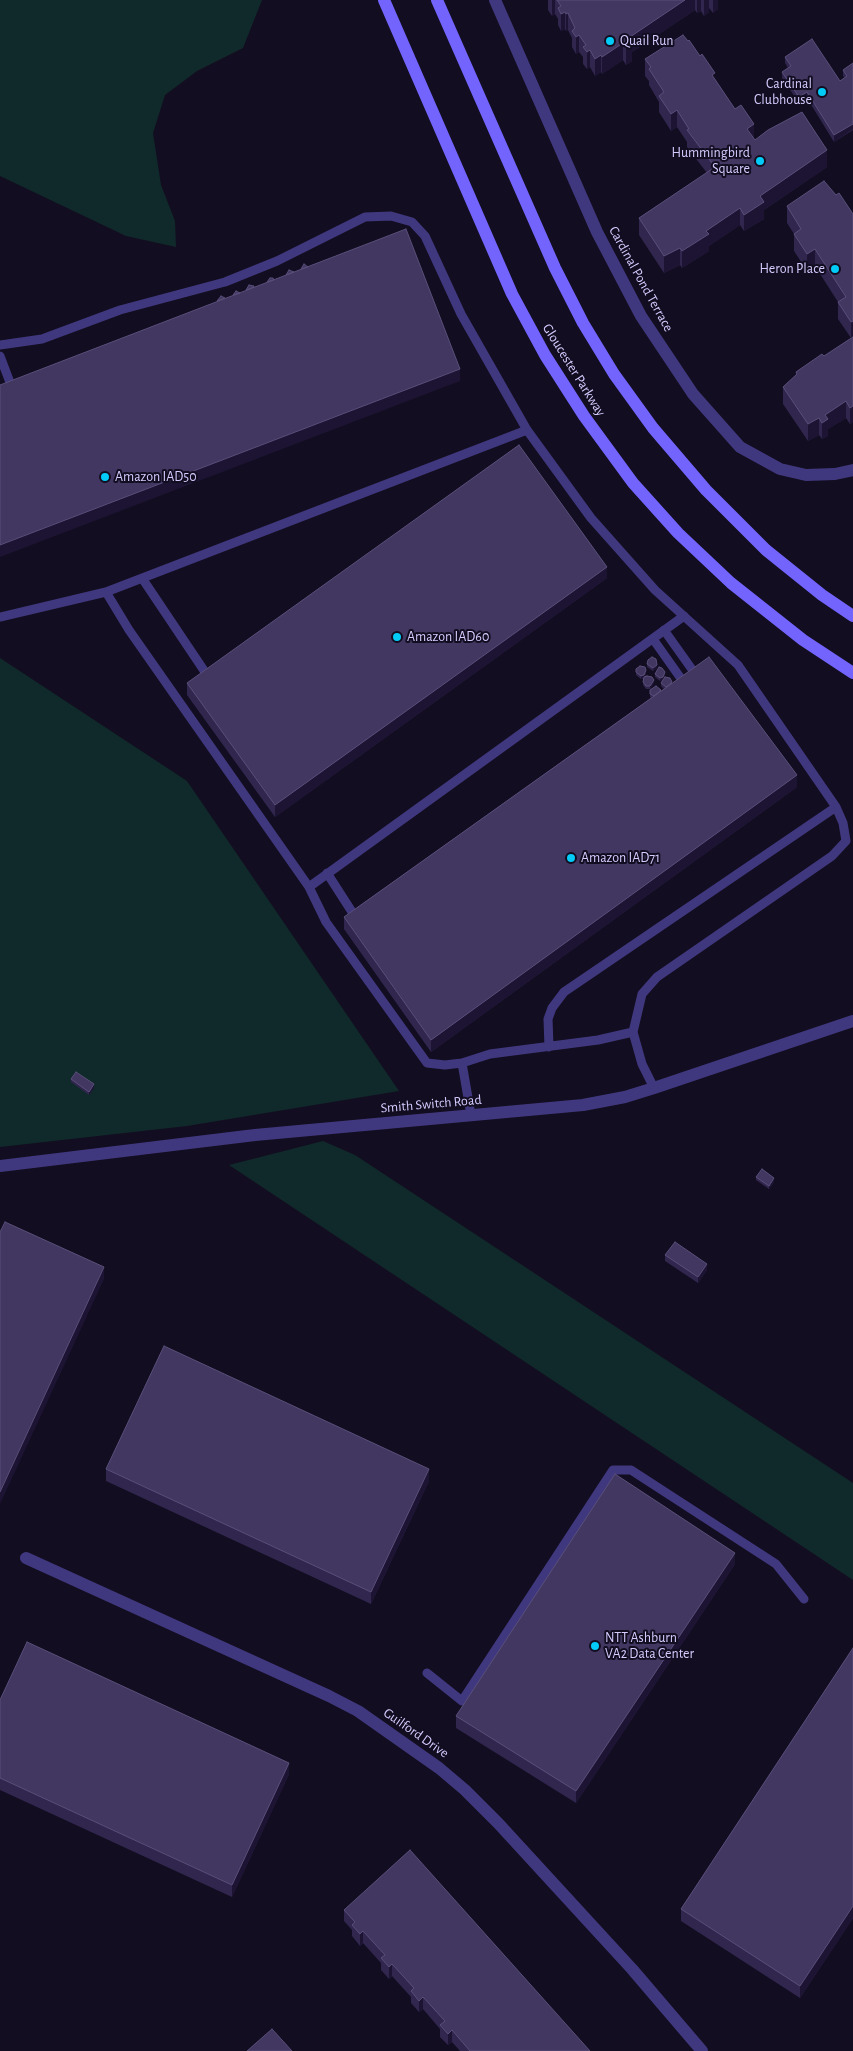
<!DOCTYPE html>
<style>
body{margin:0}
canvas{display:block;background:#120d20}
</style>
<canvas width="853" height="2051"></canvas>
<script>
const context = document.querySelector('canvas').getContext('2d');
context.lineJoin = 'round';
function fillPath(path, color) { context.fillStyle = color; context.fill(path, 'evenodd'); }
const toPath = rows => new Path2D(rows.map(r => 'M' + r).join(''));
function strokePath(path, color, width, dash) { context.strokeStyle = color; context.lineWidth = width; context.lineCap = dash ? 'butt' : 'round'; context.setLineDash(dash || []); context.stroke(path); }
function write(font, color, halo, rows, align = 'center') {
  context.font = font + ' "Alegreya Sans",sans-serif'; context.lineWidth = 4; context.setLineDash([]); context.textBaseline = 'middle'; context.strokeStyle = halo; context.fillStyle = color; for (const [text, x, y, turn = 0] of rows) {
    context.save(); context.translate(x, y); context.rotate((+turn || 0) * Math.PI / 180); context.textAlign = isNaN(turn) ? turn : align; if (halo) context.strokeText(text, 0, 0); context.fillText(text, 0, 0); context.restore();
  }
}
const green = toPath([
 [0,0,262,0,243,48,197,71,165,95,153,133,161,185,175,221,176,247,126,236,0,176],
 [0,658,187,781,399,1091,187,1126,0,1147],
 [323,1141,355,1155,853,1483,853,1580,229,1165]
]);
const service = toPath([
 [0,345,42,339,120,310,225,282,277,261,365,217,391,216,412,222,425,236,461,314,527,430,591,518,655,590,738,665,836,807,843,823,846,841,832,856,657,977,642,994,633,1032,642,1064,654,1088],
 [0,356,11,385],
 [142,578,207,675],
 [106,592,527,430],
 [0,617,106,592,129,630,309,887,326,922,427,1063,445,1065,462,1063,471,1115],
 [664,630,696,675],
 [653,639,682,680],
 [327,873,354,915],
 [309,887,684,616],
 [549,1047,548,1019,552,1008,564,992,836,807],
 [462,1063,490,1054,598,1040,633,1032],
 [427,1673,462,1701,613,1470,631,1470,776,1564,804,1599]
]);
const minor = toPath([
 [495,0,597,232,641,316,693,394,740,447,780,469,806,475,835,474,853,470],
 [26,1558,329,1696,358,1711,439,1768,465,1790,498,1823,632,1969,702,2051]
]);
const tertiary = toPath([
 [0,1166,255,1135,583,1105,625,1097,654,1088,853,1021]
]);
const secondary = toPath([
 [384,0,512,294,545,355,584,416,633,483,678,533,731,583,803,640,853,673],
 [437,0,555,268,583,323,614,374,653,428,706,490,766,550,822,595,853,616]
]);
const wall = toPath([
 [548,0,718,0,718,9,713,13,709,8,709,12,704,16,701,11,697,13,695,10,632,52,632,61,626,65,623,60,602,74,601,72,595,76,590,67,587,69,583,64,583,57,579,52,576,54,572,47,572,38,568,30,566,31,565,29,561,31,558,25,558,19,555,14,552,16,548,10],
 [785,57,840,81,845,78,843,76,843,70,853,63,853,130,834,142,807,98,799,103,782,78,782,72,788,68,785,63],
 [645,59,715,79,755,140,827,167,764,210,764,219,744,231,740,225,709,246,709,251,682,268,680,265,664,273,639,235,639,218,707,173,687,147,687,142,677,127,671,131,659,112,659,102,649,85,649,81,645,76],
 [836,195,853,214,853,422,850,424,846,418,828,429,828,436,822,439,819,435,808,441,783,404,783,387,796,376,796,372,824,356,851,338,838,319,838,302,815,266,807,271,794,251,794,234,787,223,787,206],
 [607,578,275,817,187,695,187,683],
 [648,660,657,668,653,671,647,667],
 [636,669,646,673,645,677,654,683,650,689,646,689,643,685,644,679,641,679,636,675],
 [655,674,665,675,663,680,660,681,655,677],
 [661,683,672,683,797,787,431,1052,344,929,344,917,651,698,650,697,650,690,661,691,664,689,661,686],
 [71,1079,94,1088,89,1095,71,1082],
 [756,1177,774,1182,769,1189,756,1180],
 [665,1255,707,1270,698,1283,665,1261],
 [106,1469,429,1481,371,1604,106,1481],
 [735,1564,576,1803,456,1728,456,1716],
 [853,1648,853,1918,800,1998,681,1921,681,1909],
 [0,1700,289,1774,232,1897,0,1790],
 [344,1910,590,2051,460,2051,452,2042,448,2045,440,2037,440,2029,423,2009,419,2012,411,2003,411,1997,392,1976,389,1979,381,1970,381,1963,363,1943,360,1946,352,1936,352,1930,344,1921]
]);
const shadedWall = toPath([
 [552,0,555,0,555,14,552,16],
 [685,0,695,0,695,10,632,52,632,61,626,65,626,48,630,37],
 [697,0,701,0,701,11,697,13],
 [704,0,709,0,709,12,704,16],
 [713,0,718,0,718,9,713,13],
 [565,12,565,29,561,31,561,14],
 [568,13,568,30,566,31,566,14],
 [579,35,579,52,576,54,576,37],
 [623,43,623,60,602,74,602,57],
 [590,50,590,67,587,69,587,52],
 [601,55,601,72,595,76,595,59],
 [807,92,807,98,799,103,799,97],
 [677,110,677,127,671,131,671,114],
 [853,123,853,129,834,142,834,135],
 [754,124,754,141,747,129],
 [827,150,827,167,764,210,764,219,744,231,744,215,760,196],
 [740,208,740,225,709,246,709,251,682,268,682,251,706,231],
 [680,248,680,265,664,273,664,256],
 [815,249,815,266,807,271,807,254],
 [853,321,853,337,851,339,851,322],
 [460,369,460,381,0,557,0,545],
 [846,401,846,418,828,429,828,436,822,439,822,423,825,415],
 [853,406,853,422,850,424,850,408],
 [819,418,819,435,808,441,808,424],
 [607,567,607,578,275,817,275,805],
 [657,665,657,668,653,671,653,668],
 [646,670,646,673,644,678,641,679,641,676],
 [665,672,665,675,663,680,660,681,660,678],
 [654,680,654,683,650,689,650,686],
 [797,775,797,787,431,1052,431,1040],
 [94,1084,94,1088,89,1095,89,1092],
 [774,1178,774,1182,769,1189,769,1186],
 [707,1264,707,1270,698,1283,698,1277],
 [104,1267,104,1279,0,1504,0,1492],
 [429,1469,429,1481,371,1604,371,1592],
 [735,1553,735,1564,576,1803,576,1791],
 [289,1763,289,1774,232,1897,232,1885],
 [853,1906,853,1918,800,1998,800,1986],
 [363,1931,363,1943,360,1946,360,1934],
 [392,1964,392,1976,389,1979,389,1967],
 [423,1997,423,2009,419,2012,419,2001],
 [452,2030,452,2042,448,2045,448,2034]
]);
const building = toPath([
 [557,0,685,0,630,37,631,38,629,40,632,44,626,48,623,43,602,57,601,55,595,59,590,50,587,52,583,47,586,45,579,35,576,37,572,31,575,28,568,13,566,14,565,12,561,14,558,8,561,6,557,0],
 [683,35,688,41,689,40,700,56,702,54,715,73,712,75,735,109,741,105,754,124,747,129,755,140,768,130,802,112,827,150,760,196,764,202,744,215,740,208,706,231,709,234,682,251,680,248,664,256,639,218,715,167,687,130,689,129,677,110,671,114,659,96,664,92,649,69,651,67,645,59,683,35],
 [812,39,840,81,847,76,843,70,853,63,853,124,834,135,807,92,799,97,782,72,791,66,785,57,812,39],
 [824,181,836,195,839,193,853,214,853,321,851,322,838,302,846,297,815,249,807,254,794,234,801,229,787,206,824,181],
 [406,229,460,369,0,545,0,385,406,229],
 [304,264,308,267,301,269,304,264],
 [289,270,294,272,286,275,289,270],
 [270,278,273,278,274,280,267,282,270,278],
 [249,285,254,286,254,287,246,290,249,285],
 [236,291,240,293,233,295,236,291],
 [221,296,225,298,217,301,221,296],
 [853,337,853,406,850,408,846,401,825,415,828,419,822,423,819,418,808,424,783,387,797,374,796,372,822,354,824,356,853,337],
 [519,445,607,567,275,805,187,683,519,445],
 [652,657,656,659,657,665,653,668,647,664,648,660,652,657],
 [709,657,797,775,431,1040,344,917,709,657],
 [640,666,645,667,646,670,644,675,641,676,636,672,636,669,640,666],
 [659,667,662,668,665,672,663,677,660,678,655,674,659,667],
 [647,676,652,677,654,680,650,686,646,686,643,682,644,677,647,676],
 [665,677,670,678,672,682,671,683,666,687,661,683,665,677],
 [656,686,661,690,654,696,650,694,650,690,656,686],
 [76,1072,94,1084,89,1092,71,1079,76,1072],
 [762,1169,774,1178,769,1186,756,1177,762,1169],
 [5,1222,104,1267,0,1492,0,1232,5,1222],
 [675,1242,707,1264,698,1277,665,1255,675,1242],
 [164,1346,429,1469,371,1592,106,1469,164,1346],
 [615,1474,735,1553,576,1791,456,1716,615,1474],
 [27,1642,289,1763,232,1885,0,1778,0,1700,27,1642],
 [853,1648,853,1906,800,1986,681,1909,853,1648],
 [410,1850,590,2051,470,2051,452,2030,448,2034,440,2025,445,2021,423,1997,419,2001,411,1991,414,1988,392,1964,389,1967,381,1958,385,1955,363,1931,360,1934,352,1925,355,1922,344,1910,410,1850],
 [272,2029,292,2051,247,2051,272,2029]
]);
const markers = [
 [610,41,5,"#01cbf6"],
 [822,92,5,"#01cbf6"],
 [760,161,5,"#01cbf6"],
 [835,269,5,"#01cbf6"],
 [105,477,5,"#01cbf6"],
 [397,637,5,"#01cbf6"],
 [571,858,5,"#01cbf6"],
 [595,1646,5,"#01cbf6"]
];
const poiNames = [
 ["Quail Run",620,41],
 ["Cardinal",812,84,"right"],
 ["Clubhouse",812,100,"right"],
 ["Hummingbird",750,153,"right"],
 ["Square",750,169,"right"],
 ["Heron Place",825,269,"right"],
 ["Amazon IAD50",115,477],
 ["Amazon IAD60",407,637],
 ["Amazon IAD71",581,858],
 ["NTT Ashburn",605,1638],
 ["VA2 Data Center",605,1654]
];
const streetNames = [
 ["Cardinal Pond Terrace",641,279,61],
 ["Gloucester Parkway",574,370,58],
 ["Smith Switch Road",431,1104,-5],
 ["Guilford Drive",416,1733,35]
];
fillPath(green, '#10292a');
strokePath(service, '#40387f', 9);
strokePath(minor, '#40387f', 12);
strokePath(tertiary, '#40387f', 12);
strokePath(secondary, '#7364fe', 12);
fillPath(wall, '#30264e');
fillPath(shadedWall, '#1d1434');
fillPath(building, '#423761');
strokePath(building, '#594f7a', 1);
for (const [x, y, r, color] of markers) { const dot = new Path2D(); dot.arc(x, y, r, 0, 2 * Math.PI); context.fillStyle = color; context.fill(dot); strokePath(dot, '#120d20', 2); }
write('14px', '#d6ccff', '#120d20', poiNames, 'left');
write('14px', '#d6ccff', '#120d20', streetNames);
</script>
